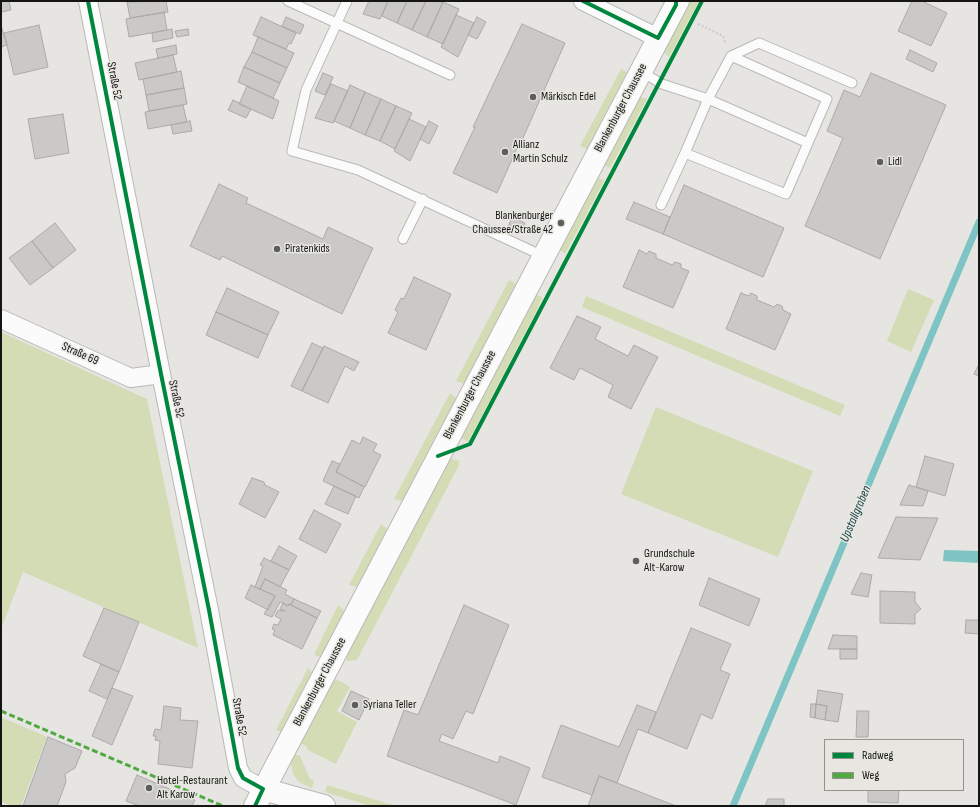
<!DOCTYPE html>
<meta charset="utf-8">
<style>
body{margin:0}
#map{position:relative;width:980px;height:807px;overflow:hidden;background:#e6e5e2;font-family:"Sofia Sans Condensed",sans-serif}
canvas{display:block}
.frame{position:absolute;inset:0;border:2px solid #151513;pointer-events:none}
.legend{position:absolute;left:824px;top:739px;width:140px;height:52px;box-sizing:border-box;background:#e7e6e1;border:1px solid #93928f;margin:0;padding:5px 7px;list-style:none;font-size:12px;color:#151513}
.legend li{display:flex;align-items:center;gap:8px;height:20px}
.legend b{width:20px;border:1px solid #93928f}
</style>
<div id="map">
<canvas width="980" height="807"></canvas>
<div class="frame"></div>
<ul class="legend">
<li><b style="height:5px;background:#00873e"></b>Radweg</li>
<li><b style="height:5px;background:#51a942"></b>Weg</li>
</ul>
</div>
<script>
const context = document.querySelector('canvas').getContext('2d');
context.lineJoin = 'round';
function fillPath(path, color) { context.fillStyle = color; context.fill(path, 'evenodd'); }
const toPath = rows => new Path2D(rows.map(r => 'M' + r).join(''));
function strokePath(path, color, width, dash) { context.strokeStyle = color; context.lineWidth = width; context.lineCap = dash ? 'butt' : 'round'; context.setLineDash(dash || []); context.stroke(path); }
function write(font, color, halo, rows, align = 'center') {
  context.font = font + ' "Sofia Sans Condensed",sans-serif'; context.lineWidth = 3; context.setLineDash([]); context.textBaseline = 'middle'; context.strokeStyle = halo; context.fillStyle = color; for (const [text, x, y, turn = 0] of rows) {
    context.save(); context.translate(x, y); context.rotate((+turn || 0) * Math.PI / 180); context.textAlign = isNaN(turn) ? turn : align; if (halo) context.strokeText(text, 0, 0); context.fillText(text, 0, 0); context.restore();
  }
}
const green = toPath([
 [690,1,699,1,669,57,663,52],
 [621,69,627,72,587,149,580,146],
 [639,97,647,99,610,168,603,165],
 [597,177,604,181,565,254,559,249],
 [509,280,516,284,464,384,456,381],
 [908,289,934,300,911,352,887,341],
 [535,294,542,297,538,308,468,442,460,437],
 [586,296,845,405,840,416,582,307],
 [1,332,147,399,198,648,23,572,1,629],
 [450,393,456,398,402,501,394,499],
 [656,407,813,471,778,557,621,494],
 [449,458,459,461,459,465,357,660,347,661,346,653],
 [381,524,387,529,357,587,349,585],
 [338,605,345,611,321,657,314,655],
 [308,668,312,672,281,732,276,730],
 [338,680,350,687,337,711,357,722,336,764,308,750,306,746,299,742,331,681],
 [1,717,47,737,21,806,13,806,1,802],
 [293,753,300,756,310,779,314,781,312,788,299,782,293,774,291,763],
 [327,785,396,806,371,806,325,792]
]);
const water = toPath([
 [944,550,979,551,979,563,943,561]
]);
const stream = toPath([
 [733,806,979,222]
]);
const building = toPath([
 [1,1,9,1,11,10,1,12,1,1],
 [166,1,168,12,130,18,127,2,166,1],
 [369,1,388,1,380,19,363,14,369,1],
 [388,1,407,1,397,23,382,16,388,1],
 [407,1,426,1,412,30,397,23,407,1],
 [426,1,443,2,427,37,412,30,426,1],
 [912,1,922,1,947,13,931,46,898,31,912,1],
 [443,2,459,9,443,44,427,37,443,2],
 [164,12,167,30,129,37,126,19,164,12],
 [456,15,474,23,458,57,441,47,456,15],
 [261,17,296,33,291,44,289,43,286,49,253,35,261,17],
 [286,17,304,25,300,34,282,26,286,17],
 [477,17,486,22,477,39,468,35,477,17],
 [522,24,565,43,519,147,518,146,497,193,453,173,475,127,473,127,522,24],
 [1,25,7,45,1,47,1,25],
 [39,25,48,67,14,75,4,33,39,25],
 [172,29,173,38,153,42,152,33,172,29],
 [188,29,189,35,177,37,175,31,188,29],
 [258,37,294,53,287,68,252,52,258,37],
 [176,45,177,54,158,58,156,49,176,45],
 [910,50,937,63,933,72,906,59,910,50],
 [252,52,287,68,280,83,244,67,252,52],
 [173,55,177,72,139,80,135,63,173,55],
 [244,67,280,83,273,98,238,82,244,67],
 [181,71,184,88,146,95,143,79,181,71],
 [323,73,333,77,325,95,315,91,323,73],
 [871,73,946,105,880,259,805,226,843,138,827,131,844,90,860,97,871,73],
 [331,84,348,91,333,123,315,118,331,84],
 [350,85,365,92,350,128,334,121,350,85],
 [247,86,279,101,273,119,239,104,247,86],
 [184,88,187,104,149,111,146,95,184,88],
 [365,92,381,99,365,135,350,128,365,92],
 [381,99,396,106,380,141,365,135,381,99],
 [233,100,251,109,246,118,228,110,233,100],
 [183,105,187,122,148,129,145,112,183,105],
 [396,106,412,113,395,149,380,141,396,106],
 [63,114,69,153,35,159,28,119,63,114],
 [409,119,426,127,410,161,394,151,409,119],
 [190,121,192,131,173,134,171,125,190,121],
 [429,121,438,126,429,144,420,139,429,121],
 [219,184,248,198,246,203,323,239,328,227,373,248,342,314,222,256,220,260,190,246,219,184],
 [684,185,784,228,763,277,663,234,684,185],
 [634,202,670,217,663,234,626,219,634,202],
 [512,217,525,223,520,233,508,227,512,217],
 [55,223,76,250,53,268,32,241,55,223],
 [32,241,53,268,30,285,9,258,32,241],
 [639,250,647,254,649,251,656,254,656,258,672,265,675,262,681,264,681,268,689,271,673,308,623,287,639,250],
 [414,277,451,294,426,350,388,333,398,312,395,310,401,298,404,299,414,277],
 [227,288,279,312,268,335,216,312,227,288],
 [741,293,749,296,751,293,757,296,757,300,774,307,777,304,782,306,783,310,791,314,775,350,726,329,741,293],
 [216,312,268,335,258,358,206,335,216,312],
 [577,316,601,327,595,339,628,356,634,345,658,357,631,409,608,397,613,385,580,368,574,380,550,368,577,316],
 [312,343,323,348,302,391,291,386,312,343],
 [324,346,359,362,354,371,345,366,328,403,302,391,324,346],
 [979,364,979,376,974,374,979,364],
 [363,437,377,444,373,451,381,455,365,487,336,472,352,440,360,444,363,437],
 [925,456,954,464,945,496,916,487,925,456],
 [332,461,340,464,336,472,364,487,359,498,323,481,332,461],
 [252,478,264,482,265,485,279,492,265,518,239,504,252,478],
 [909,485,928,491,923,506,900,505,909,485],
 [334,486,356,496,348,514,325,504,334,486],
 [314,510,341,524,326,553,299,539,314,510],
 [896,517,938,518,920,560,878,558,896,517],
 [279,546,297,556,289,570,271,561,279,546],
 [264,558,289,570,280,587,265,579,260,589,255,587,263,566,260,565,264,558],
 [861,573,872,575,868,597,851,594,861,573],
 [709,578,760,599,749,626,699,605,709,578],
 [265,579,287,590,285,594,294,599,291,605,289,604,288,606,280,602,272,617,264,614,275,596,260,589,265,579],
 [251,585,275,596,268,610,245,598,251,585],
 [880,591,915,592,915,602,921,609,915,614,915,624,880,623,880,591],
 [294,599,321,611,317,618,291,605,294,599],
 [283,603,288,606,289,604,317,618,302,649,273,635,275,630,272,629,274,624,278,625,281,619,275,616,278,610,285,611,280,609,283,603],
 [464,605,509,625,473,714,466,711,453,739,442,734,439,741,498,763,500,756,530,768,516,805,387,756,404,710,418,715,464,605],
 [104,608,139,622,119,672,83,656,104,608],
 [966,620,979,620,979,634,965,633,966,620],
 [691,628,731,644,720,670,730,674,712,719,701,714,687,749,648,733,691,628],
 [833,635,857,636,857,649,828,649,833,635],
 [840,649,857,649,857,659,840,659,840,649],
 [101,664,119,672,107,699,89,691,101,664],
 [112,688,133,696,112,745,92,736,112,688],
 [818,690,843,694,838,722,825,720,827,706,816,704,818,690],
 [351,691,369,699,359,720,342,711,351,691],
 [811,704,816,704,815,718,810,717,811,704],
 [816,704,827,706,825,720,815,718,816,704],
 [637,705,656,712,648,733,638,729,617,783,599,776,592,795,542,777,561,725,619,747,637,705],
 [164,706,181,708,180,720,198,721,192,768,158,764,160,741,155,740,156,736,153,736,155,729,161,730,164,706],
 [857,711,869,711,868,737,856,737,857,711],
 [48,737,82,751,75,768,65,774,66,782,57,806,23,806,48,737],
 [137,775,195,800,192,806,140,806,126,801,137,775],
 [599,776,617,783,676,806,588,806,599,776],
 [868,790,899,790,898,803,868,802,868,790],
 [768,799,784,799,784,806,765,806,768,799]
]);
const path = toPath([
 [698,24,723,36,725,42]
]);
const service = toPath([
 [288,1,450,75],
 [347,1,306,90,292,151,358,170,543,256],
 [640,71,662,84,708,99,808,143,827,99,731,56],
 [808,143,786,194,685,153,708,99,731,56,759,43,852,83],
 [661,205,685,153],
 [403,239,423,199]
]);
const minor = toPath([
 [88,1,161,374,209,610,238,768,243,778,263,789],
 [583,1,658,38],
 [1,319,131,378,161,374]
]);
const secondary = toPath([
 [263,789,324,806],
 [255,806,678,1]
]);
const quiet = toPath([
 [1,711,223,806]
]);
const cycleway = toPath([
 [88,1,161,374,209,610,238,768,243,778,263,789,255,806],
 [583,1,658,38,676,5,676,1],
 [438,456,470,444,702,1]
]);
const markers = [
 [533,97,4,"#5e5e5b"],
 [505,152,4,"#5e5e5b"],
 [880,162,4,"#5e5e5b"],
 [561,223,4,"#5e5e5b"],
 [277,249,4,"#5e5e5b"],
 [636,561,4,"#5e5e5b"],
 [355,705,4,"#5e5e5b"],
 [149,788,4,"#5e5e5b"]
];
const streetNames = [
 ["Straße 52",114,81,79],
 ["Blankenburger Chaussee",621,108,-62],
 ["Straße 69",80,354,24],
 ["Blankenburger Chaussee",470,395,-62],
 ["Straße 52",176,399,78],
 ["Blankenburger Chaussee",320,682,-62],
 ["Straße 52",239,717,80]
];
const poiNames = [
 ["Märkisch Edel",541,97],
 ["Allianz",513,145],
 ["Martin Schulz",513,159],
 ["Lidl",888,162],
 ["Blankenburger",553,216,"right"],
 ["Chaussee/Straße 42",553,230,"right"],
 ["Piratenkids",285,249],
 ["Grundschule",644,554],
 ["Alt-Karow",644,568],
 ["Syriana Teller",363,705],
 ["Hotel-Restaurant",157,781],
 ["Alt Karow",157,795]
];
const waterNames = [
 ["Upstallgraben",856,514,-67]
];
fillPath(green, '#d3dcb5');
fillPath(water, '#7ec4c4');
strokePath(stream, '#7ec4c4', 7);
fillPath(building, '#cac9c7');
strokePath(building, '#abaaa8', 1);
strokePath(service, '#bab9b7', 11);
strokePath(minor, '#bab9b7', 20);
strokePath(secondary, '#bab9b7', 24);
strokePath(path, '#d0d0cf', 2.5, [2, 2]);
strokePath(service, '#fbfbfb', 9);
strokePath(minor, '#fbfbfb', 18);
strokePath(secondary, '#fbfbfb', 22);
strokePath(quiet, '#51a942', 3, [6, 3]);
strokePath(cycleway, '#00873e', 4);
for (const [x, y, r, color] of markers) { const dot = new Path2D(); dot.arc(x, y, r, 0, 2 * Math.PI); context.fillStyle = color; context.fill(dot); strokePath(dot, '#e7e6e1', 1.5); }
write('12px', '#151513', '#e7e6e1', streetNames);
write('12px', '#151513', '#e7e6e1', poiNames, 'left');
write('italic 13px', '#174445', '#e7e6e1', waterNames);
</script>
